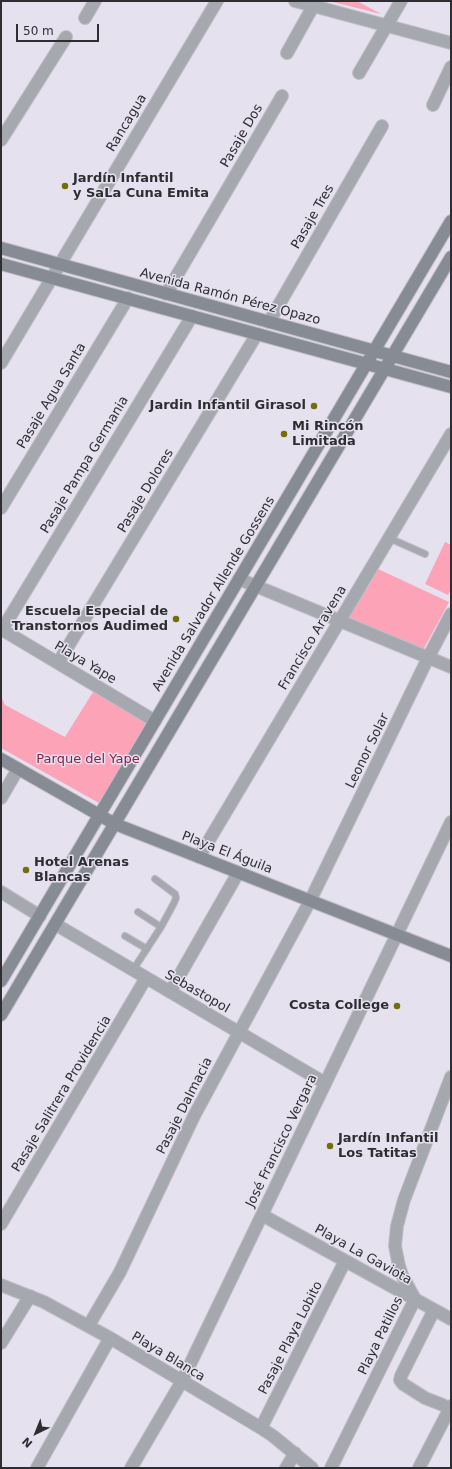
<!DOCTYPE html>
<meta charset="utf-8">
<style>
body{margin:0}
#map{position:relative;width:452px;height:1469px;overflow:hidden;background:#e5e1ef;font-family:"DejaVu Sans",sans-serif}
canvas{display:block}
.frame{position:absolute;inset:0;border:2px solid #2e2d32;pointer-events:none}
.north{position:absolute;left:16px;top:1413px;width:40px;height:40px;-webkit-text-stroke:3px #e5e1ef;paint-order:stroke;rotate:223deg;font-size:11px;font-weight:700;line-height:16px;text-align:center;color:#2e2d32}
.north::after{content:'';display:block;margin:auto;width:14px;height:18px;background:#2e2d32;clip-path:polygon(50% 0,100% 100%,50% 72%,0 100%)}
.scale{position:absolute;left:16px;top:24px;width:83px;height:18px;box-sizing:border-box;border:2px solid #2e2d32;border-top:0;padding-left:5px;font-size:12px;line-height:14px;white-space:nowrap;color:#2e2d32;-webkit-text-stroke:3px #e5e1ef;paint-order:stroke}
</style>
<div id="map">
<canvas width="452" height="1469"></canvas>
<div class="frame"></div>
<div class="north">N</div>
<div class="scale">50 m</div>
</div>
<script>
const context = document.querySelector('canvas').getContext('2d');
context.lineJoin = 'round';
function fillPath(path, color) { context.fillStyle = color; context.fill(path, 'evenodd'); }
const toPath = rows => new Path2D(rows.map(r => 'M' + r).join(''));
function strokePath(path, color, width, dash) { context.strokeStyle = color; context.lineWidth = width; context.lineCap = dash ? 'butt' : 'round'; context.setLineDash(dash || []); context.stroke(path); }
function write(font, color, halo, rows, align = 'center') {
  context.font = font + ' "DejaVu Sans",sans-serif'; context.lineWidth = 3; context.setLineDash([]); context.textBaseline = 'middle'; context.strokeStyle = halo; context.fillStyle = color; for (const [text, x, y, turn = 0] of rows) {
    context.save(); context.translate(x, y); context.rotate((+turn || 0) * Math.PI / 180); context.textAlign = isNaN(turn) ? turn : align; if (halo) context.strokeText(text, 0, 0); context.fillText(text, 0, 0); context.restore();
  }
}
const green = toPath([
 [329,1,357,1,381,14],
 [445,542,451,545,451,589,448,595,425,584],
 [378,569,449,602,423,650,347,619],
 [93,692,149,722,99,803,1,748,1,696,5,705,65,737]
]);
const lane = toPath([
 [389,538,425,554],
 [138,912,161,927],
 [125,936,147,949],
 [133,970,161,927,174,903,176,898,175,894,155,879]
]);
const street = toPath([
 [295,1,451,43],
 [85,18,95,1],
 [287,53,316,1],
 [359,73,401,1],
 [433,105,451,67],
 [1,140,66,37],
 [166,294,282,96],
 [269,322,382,126],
 [1,363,217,1],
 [1,508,128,298],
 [239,579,451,667],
 [1,629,155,721],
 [2,630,192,316],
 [58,663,257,334],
 [1,798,18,769],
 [199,857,451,434],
 [1,892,40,916],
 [55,924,325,1083],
 [170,992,238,873],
 [262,1215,451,1319],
 [1,1224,146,978],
 [1,1285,44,1302,110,1338,261,1428,273,1436,312,1468],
 [434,1310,401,1376,400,1380,403,1384,425,1398,443,1405],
 [89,1325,120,1272,194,1116,310,901,428,658,451,614],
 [1,1343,30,1296],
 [261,1428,345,1261],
 [37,1468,110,1338],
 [131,1468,182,1381,451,822],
 [286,1468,295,1453],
 [331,1468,415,1299,402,1275,399,1266,395,1246,397,1226,404,1200,451,1077],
 [419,1468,451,1406]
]);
const secondary = toPath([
 [1,248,451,372],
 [1,264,451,387],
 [1,759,115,824,451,956],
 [1,981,451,221],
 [1,1015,451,257]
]);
const markers = [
 [65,186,4,"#746d0a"],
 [314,406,4,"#746d0a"],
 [284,434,4,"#746d0a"],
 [176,619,4,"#746d0a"],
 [26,870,4,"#746d0a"],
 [397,1006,4,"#746d0a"],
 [330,1146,4,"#746d0a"]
];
const streetNames = [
 ["Rancagua",127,123,-59],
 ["Pasaje Dos",242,136,-60],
 ["Pasaje Tres",313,217,-60],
 ["Avenida Ramón Pérez Opazo",230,297,15],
 ["Pasaje Agua Santa",52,396,-59],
 ["Pasaje Pampa Germania",85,465,-59],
 ["Pasaje Dolores",146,491,-59],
 ["Avenida Salvador Allende Gossens",214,594,-59],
 ["Francisco Aravena",313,638,-59],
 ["Playa Yape",85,663,31],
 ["Leonor Solar",368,751,-64],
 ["Playa El Águila",227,853,21],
 ["Sebastopol",197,992,30],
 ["Pasaje Salitrera Providencia",62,1094,-59],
 ["Pasaje Dalmacia",185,1106,-63],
 ["José Francisco Vergara",282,1141,-64],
 ["Playa La Gaviota",363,1255,29],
 ["Playa Patillos",381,1336,-64],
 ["Pasaje Playa Lobito",291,1338,-63],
 ["Playa Blanca",168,1357,31]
];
const poiNames = [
 ["Jardín Infantil",73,179],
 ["y SaLa Cuna Emita",73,194],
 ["Jardin Infantil Girasol",306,406,"right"],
 ["Mi Rincón",292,427],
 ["Limitada",292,442],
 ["Escuela Especial de",168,612,"right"],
 ["Transtornos Audimed",168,627,"right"],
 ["Hotel Arenas",34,863],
 ["Blancas",34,878],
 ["Costa College",389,1006,"right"],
 ["Jardín Infantil",338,1139],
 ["Los Tatitas",338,1154]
];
const parkNames = [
 ["Parque del Yape",88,760]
];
fillPath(green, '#fda3b8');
strokePath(lane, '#c0bdc9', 8);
strokePath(street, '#c0bdc9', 14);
strokePath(secondary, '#c0bdc9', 14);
strokePath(lane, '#a5a8ae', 6);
strokePath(street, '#a5a8ae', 12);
strokePath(secondary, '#878b93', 12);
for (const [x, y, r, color] of markers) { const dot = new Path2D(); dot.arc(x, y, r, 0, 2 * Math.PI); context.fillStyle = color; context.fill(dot); strokePath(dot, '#e5e1ef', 1.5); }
write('13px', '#2e2d32', '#e5e1ef', streetNames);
write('bold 13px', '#2e2d32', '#e5e1ef', poiNames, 'left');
write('13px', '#8d2047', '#e5e1ef', parkNames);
</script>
